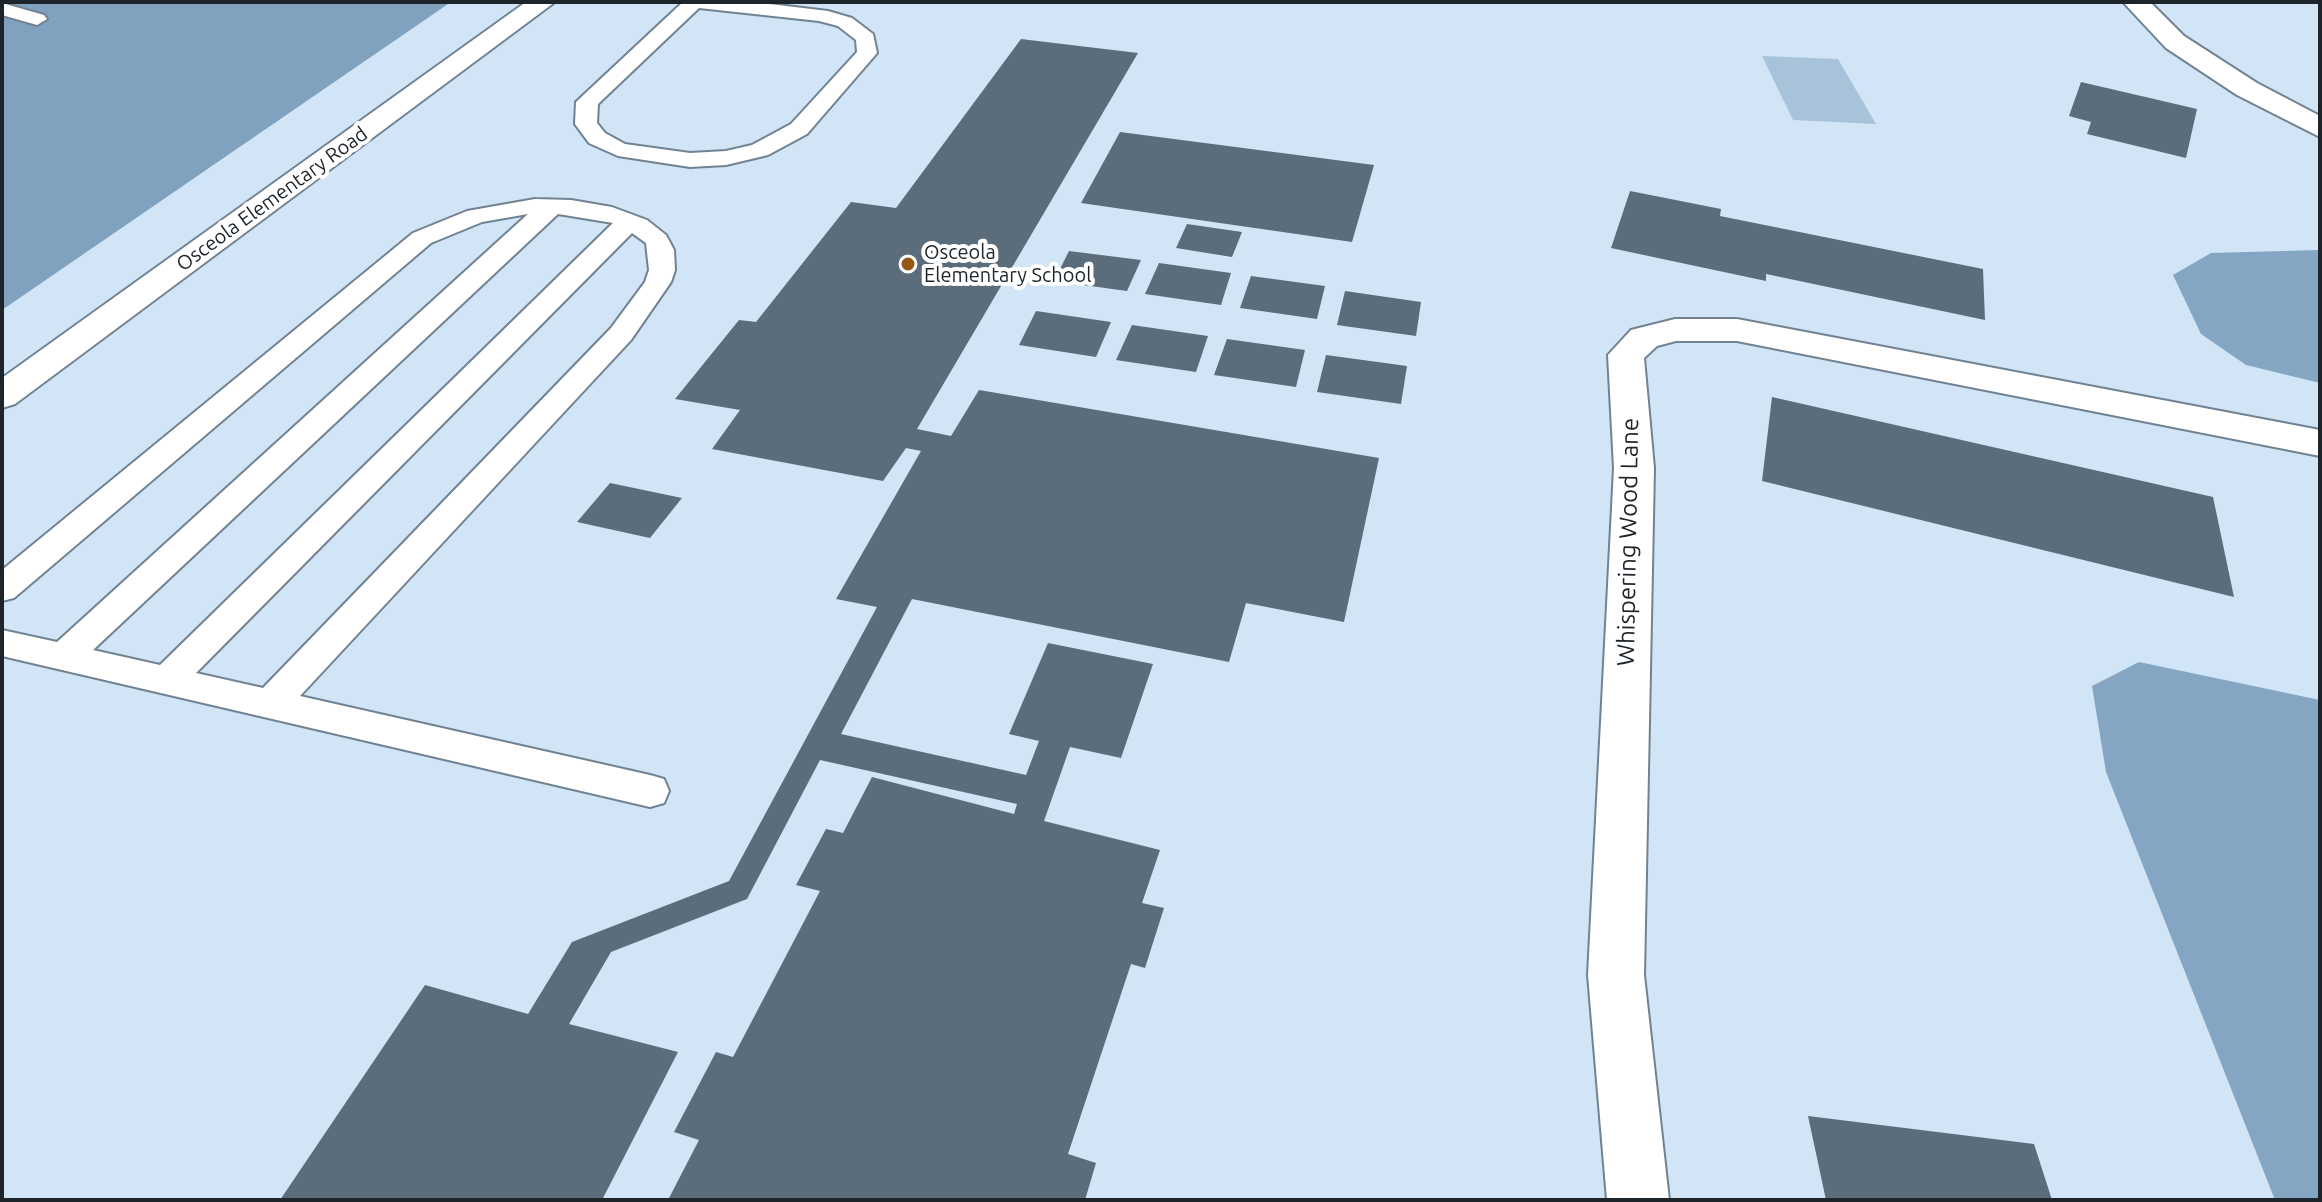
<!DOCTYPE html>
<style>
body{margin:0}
#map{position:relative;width:2322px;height:1202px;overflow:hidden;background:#d2e5f6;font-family:Ubuntu,sans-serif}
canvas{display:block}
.frame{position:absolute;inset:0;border:4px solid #1d242a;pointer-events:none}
</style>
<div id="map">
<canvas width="2322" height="1202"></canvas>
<div class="frame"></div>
</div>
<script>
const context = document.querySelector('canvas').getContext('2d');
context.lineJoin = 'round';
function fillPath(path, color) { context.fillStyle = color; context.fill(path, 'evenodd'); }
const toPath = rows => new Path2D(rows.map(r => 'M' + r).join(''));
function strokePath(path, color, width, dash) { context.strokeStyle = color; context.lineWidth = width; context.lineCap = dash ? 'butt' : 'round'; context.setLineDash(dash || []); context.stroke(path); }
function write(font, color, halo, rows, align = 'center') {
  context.font = font + ' Ubuntu,sans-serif'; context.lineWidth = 8; context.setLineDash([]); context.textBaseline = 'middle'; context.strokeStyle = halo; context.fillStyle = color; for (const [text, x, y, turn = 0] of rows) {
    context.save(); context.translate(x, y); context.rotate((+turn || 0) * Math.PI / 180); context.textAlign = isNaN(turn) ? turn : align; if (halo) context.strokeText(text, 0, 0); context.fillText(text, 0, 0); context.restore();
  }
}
const green = toPath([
 [1762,56,1838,59,1876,124,1793,120]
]);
const forest = toPath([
 [2,2,451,2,2,310]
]);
const water = toPath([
 [2320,250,2320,383,2246,365,2201,334,2173,275,2211,253],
 [2139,662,2320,700,2320,1200,2275,1200,2106,772,2092,686]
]);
const building = toPath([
 [1021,39,1138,53,917,429,951,436,979,390,1379,458,1344,622,1246,603,1229,662,912,599,841,734,1026,775,1039,741,1009,734,1048,643,1153,664,1121,758,1070,747,1044,821,1160,850,1142,903,1164,908,1145,968,1131,964,1068,1154,1096,1163,1085,1200,668,1200,699,1140,674,1132,716,1052,733,1057,820,891,796,885,826,829,843,833,872,777,1014,814,1017,804,820,760,747,899,611,952,569,1024,678,1052,602,1200,280,1200,425,985,528,1014,572,942,729,881,877,607,836,599,921,451,906,448,883,481,712,449,740,410,675,399,739,320,756,322,851,202,896,208],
 [2081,82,2197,109,2186,158,2087,134,2091,122,2069,116],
 [1120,132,1374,165,1352,242,1081,203],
 [1630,191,1721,209,1720,216,1983,269,1985,320,1766,274,1766,281,1611,248],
 [1187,224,1242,232,1232,257,1176,248],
 [1069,251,1141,260,1127,291,1054,281],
 [1159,263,1231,273,1221,305,1145,294],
 [1251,276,1325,286,1317,319,1240,308],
 [1345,291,1421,302,1416,336,1337,325],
 [1036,311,1111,322,1096,357,1019,345],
 [1132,325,1208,336,1196,372,1116,360],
 [1227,339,1305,350,1296,387,1214,375],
 [1326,355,1407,366,1401,404,1317,392],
 [1772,397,2213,497,2234,597,1762,481],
 [610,483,682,498,650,538,577,522],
 [1808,1116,2034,1144,2052,1200,1826,1200]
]);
const service = toPath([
 [683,2,753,2,828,11,852,18,873,34,877,53,807,134,768,155,726,165,690,167,618,156,589,143,575,124,576,102,683,2],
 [699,8,819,21,838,26,856,40,857,52,791,124,752,145,726,151,690,153,625,144,605,133,597,123,598,104,699,8],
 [2,3,44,15,47,19,37,25,2,15,2,3],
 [535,199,571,200,612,207,647,220,666,235,674,250,675,270,671,282,631,340,300,696,650,775,664,779,669,791,664,803,650,807,2,656,2,630,57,642,528,214,482,222,431,243,14,598,2,601,2,570,413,233,467,211,535,199],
 [558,214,613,223,160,665,93,650,558,214],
 [632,233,646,243,649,270,645,282,611,328,263,688,196,673,632,233]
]);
const minor = toPath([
 [526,2,555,2,15,404,2,408,2,378,526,2],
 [2123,2,2150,2,2184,36,2257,83,2320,116,2320,137,2237,95,2166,48,2123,2],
 [1675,319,1737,319,2320,430,2320,456,1737,341,1676,341,1657,346,1644,358,1654,468,1644,975,1669,1200,1607,1200,1588,975,1614,468,1608,355,1631,330,1675,319]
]);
const markers = [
 [908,264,8,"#925814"]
];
const farStreetnames = [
 ["Osceola Elementary Road",272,199,-36]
];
const farPoinames = [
 ["Osceola",924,252],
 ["Elementary School",924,275]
];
const streetNames = [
 ["Whispering Wood Lane",1628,542,-89]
];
fillPath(green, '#a7c2d9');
fillPath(forest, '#80a2be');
fillPath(water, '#84a6c2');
fillPath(building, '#5b6c7b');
strokePath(service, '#718392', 4);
strokePath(minor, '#718392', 4);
fillPath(service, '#fff');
fillPath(minor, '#fff');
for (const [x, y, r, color] of markers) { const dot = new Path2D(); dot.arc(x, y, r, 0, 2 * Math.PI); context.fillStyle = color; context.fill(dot); strokePath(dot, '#fff', 3); }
write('20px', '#1d242a', '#fff', farStreetnames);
write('20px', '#1d242a', '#fff', farPoinames, 'left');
write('24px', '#1d242a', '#fff', streetNames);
</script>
